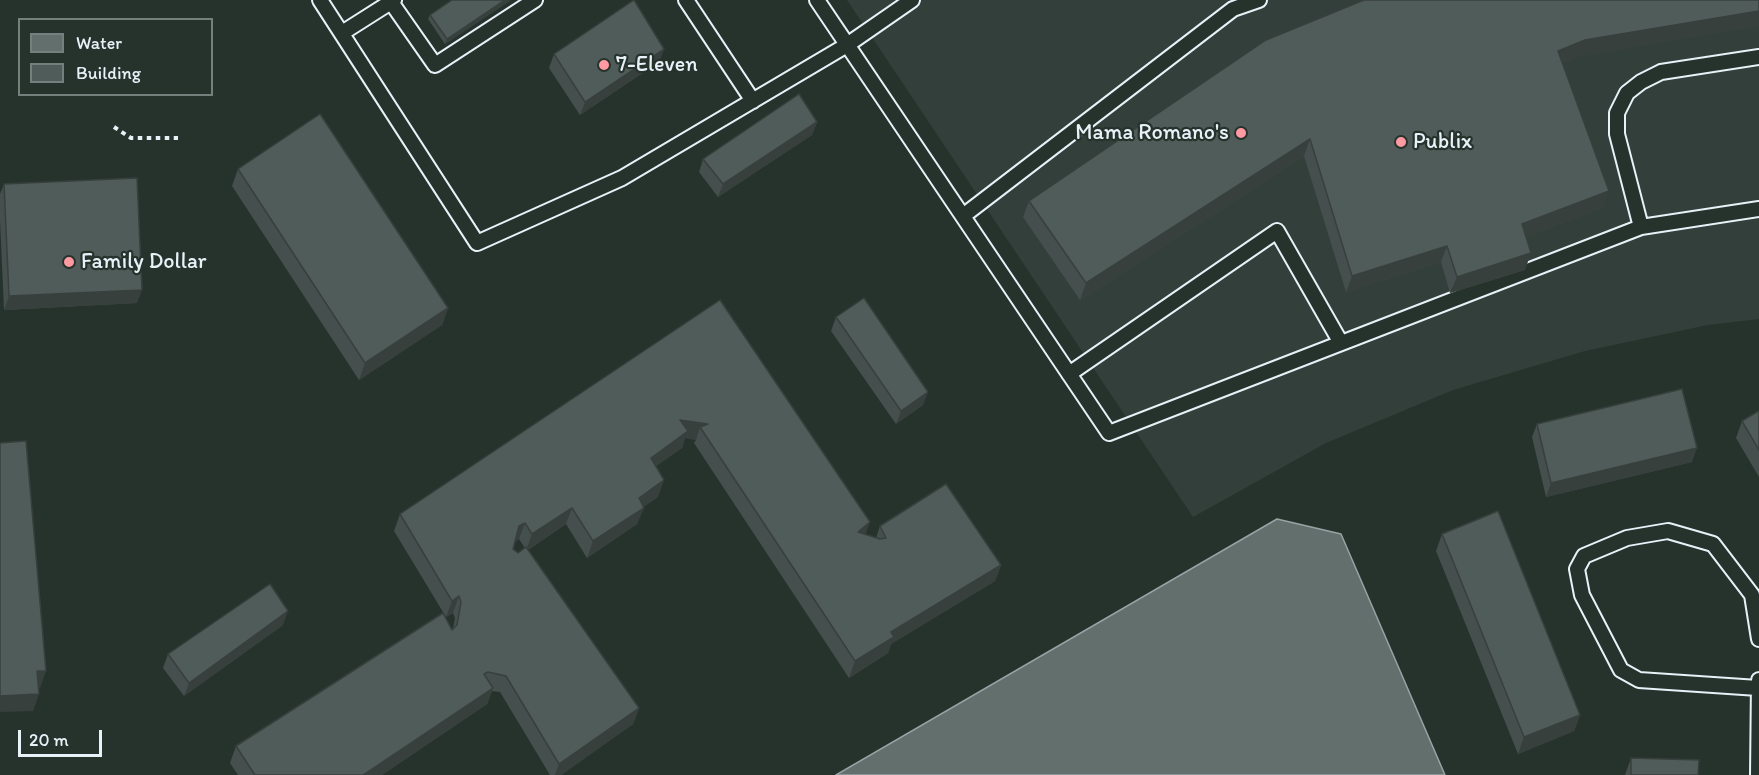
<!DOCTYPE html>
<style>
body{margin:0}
#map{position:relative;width:1759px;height:775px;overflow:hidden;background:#26332d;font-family:Itim,sans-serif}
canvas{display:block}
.legend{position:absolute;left:18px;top:18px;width:195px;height:78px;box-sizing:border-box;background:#26332d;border:2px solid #747f7e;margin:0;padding:8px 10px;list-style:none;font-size:18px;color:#e8f1f8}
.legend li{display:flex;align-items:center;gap:12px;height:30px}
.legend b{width:30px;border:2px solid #747f7e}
.scale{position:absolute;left:18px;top:730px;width:84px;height:27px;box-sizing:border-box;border:3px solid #e8f1f8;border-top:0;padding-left:8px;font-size:18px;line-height:21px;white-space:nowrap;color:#e8f1f8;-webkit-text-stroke:4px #26332d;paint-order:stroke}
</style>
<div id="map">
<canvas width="1759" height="775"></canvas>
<ul class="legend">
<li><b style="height:16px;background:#636f6d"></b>Water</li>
<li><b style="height:16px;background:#505c59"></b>Building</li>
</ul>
<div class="scale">20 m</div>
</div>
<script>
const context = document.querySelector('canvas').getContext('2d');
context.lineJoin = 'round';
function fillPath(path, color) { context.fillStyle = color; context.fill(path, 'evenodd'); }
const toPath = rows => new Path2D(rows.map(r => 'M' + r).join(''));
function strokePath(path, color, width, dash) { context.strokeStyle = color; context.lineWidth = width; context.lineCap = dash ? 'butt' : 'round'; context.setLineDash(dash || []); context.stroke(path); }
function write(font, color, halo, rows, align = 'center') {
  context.font = font + ' Itim,sans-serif'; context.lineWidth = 4.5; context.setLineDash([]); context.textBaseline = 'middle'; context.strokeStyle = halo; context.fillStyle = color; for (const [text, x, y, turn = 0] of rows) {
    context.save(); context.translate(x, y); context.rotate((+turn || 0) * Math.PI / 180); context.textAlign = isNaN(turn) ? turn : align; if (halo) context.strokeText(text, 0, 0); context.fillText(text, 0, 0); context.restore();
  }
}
const built = toPath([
 [847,0,1759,0,1759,319,1708,325,1585,351,1453,390,1326,443,1193,517]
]);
const water = toPath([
 [1277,519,1341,534,1445,775,836,775,1277,519]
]);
const path = toPath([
 [114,127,131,138,178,138]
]);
const lane = toPath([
 [320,0,477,243,622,178,847,45,912,0],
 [686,0,753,101],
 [817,0,1109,433,1641,227,1759,209],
 [391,2,435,65,535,0],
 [342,33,394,0],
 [963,216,1233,9,1259,0],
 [1641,227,1617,134,1617,113,1627,93,1641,82,1661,72,1759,57],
 [1069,374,1277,231,1341,343],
 [1758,688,1639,680,1621,670,1582,595,1577,569,1584,556,1627,538,1668,531,1713,544,1752,595,1759,639],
 [1758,775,1759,680]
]);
const wall = toPath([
 [511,0,445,44,428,19,430,15],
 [664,49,659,62,580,115,549,68,554,54],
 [1578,57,1562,63,1603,207,1526,237,1525,270,1450,293,1441,262,1346,292,1304,156,1080,300,1023,217,1029,201],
 [817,122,812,135,718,197,699,172,703,159],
 [238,169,448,308,442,325,359,380,232,186],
 [4,184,137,303,4,310,0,220,0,194],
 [720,300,865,535,876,538,880,526,1001,565,995,581,891,644,888,653,849,678,694,443,696,440,685,438,682,448,656,466,658,497,643,507,637,524,587,558,566,524,528,550,639,708,633,724,561,775,550,775,500,692,492,691,487,704,382,775,238,775,230,763,236,746,453,628,455,618,453,613,446,617,394,531,400,514],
 [519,539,525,548,518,553,513,549,515,542],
 [836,317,923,405,896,424,831,331],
 [1759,411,1759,477,1736,438,1742,421],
 [1537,424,1692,462,1546,497,1532,437],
 [1442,534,1580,715,1574,731,1518,754,1436,551],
 [283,625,184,696,163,668,168,654],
 [1631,758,1698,775,1625,775]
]);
const shadedWall = toPath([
 [505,0,511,0,445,44,447,39],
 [1759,11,1759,26,1578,57,1552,67,1558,51,1585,40],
 [664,49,659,62,580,115,585,102],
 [817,122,812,135,718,197,723,184],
 [1310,139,1304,156,1080,300,1086,283],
 [1609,191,1603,207,1516,241,1522,224],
 [1447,246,1441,262,1346,292,1352,276],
 [1531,253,1525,270,1450,293,1457,277],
 [142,290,137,303,4,310,9,296],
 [448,308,442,325,359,380,365,363],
 [928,392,923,405,896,424,901,411],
 [680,420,708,424,700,427,696,440,685,438,682,448,644,474,651,458],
 [1697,448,1692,462,1546,497,1551,483],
 [664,480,658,497,633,514,639,498],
 [572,508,566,524,526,551,532,534],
 [644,508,637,524,587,558,593,541],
 [870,522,864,539,858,532],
 [525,523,519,539,513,543,519,526],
 [1001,565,995,581,891,644,888,653,849,678,855,661,891,632],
 [459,596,453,613,446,617,452,601],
 [288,611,283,625,184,696,189,683],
 [37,671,46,671,40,688,31,688],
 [493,688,487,704,382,775,363,775],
 [39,694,33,711,0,712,0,696],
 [639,708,633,724,561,775,555,775,559,764],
 [1580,715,1574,731,1518,754,1524,737]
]);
const building = toPath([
 [452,0,505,0,447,39,430,15,452,0],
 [634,0,664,49,585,102,554,54,634,0],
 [1364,0,1759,0,1759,11,1585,40,1558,51,1609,191,1522,224,1531,253,1457,277,1447,246,1352,276,1310,139,1086,283,1029,201,1266,40,1364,0],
 [799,94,817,122,723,184,703,159,799,94],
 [320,114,448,308,365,363,238,169,320,114],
 [137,178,142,290,9,296,4,184,137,178],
 [864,298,928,392,901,411,836,317,864,298],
 [720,300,870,522,858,532,880,539,886,538,880,526,946,484,1001,565,891,632,894,637,855,661,700,427,708,424,680,420,688,431,651,458,664,480,639,498,644,508,593,541,572,508,532,534,525,523,519,526,513,549,518,553,526,547,639,708,559,764,506,676,488,672,484,674,493,688,363,775,255,775,236,746,443,613,452,630,457,625,461,602,459,596,452,601,400,514,720,300],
 [1682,389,1697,448,1551,483,1537,424,1682,389],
 [1759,411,1759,450,1742,421,1759,411],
 [26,441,46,671,37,671,39,694,0,696,0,443,26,441],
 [1498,511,1580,715,1524,737,1442,534,1498,511],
 [270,584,288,611,189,683,168,654,270,584],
 [1631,758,1699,760,1698,775,1631,775,1631,758]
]);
const markers = [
 [604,65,6,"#ff9aa2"],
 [1241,133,6,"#ff9aa2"],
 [1401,142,6,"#ff9aa2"],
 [69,262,6,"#ff9aa2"]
];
const poiNames = [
 ["7-Eleven",616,65],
 ["Mama Romano's",1229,133,"right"],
 ["Publix",1413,142],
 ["Family Dollar",81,262]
];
fillPath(built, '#333f3a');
fillPath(water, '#636f6d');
strokePath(water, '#98a3a5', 1.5);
strokePath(lane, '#e8f1f8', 18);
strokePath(path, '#e8f1f8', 4, [4.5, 4.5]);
strokePath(lane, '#26332d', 14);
fillPath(wall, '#454f4d');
fillPath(shadedWall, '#38403e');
fillPath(building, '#505c59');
strokePath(building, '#38403e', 1.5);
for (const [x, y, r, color] of markers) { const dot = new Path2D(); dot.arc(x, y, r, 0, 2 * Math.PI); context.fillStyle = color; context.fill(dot); strokePath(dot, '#26332d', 2); }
write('22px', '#e8f1f8', '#26332d', poiNames, 'left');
</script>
